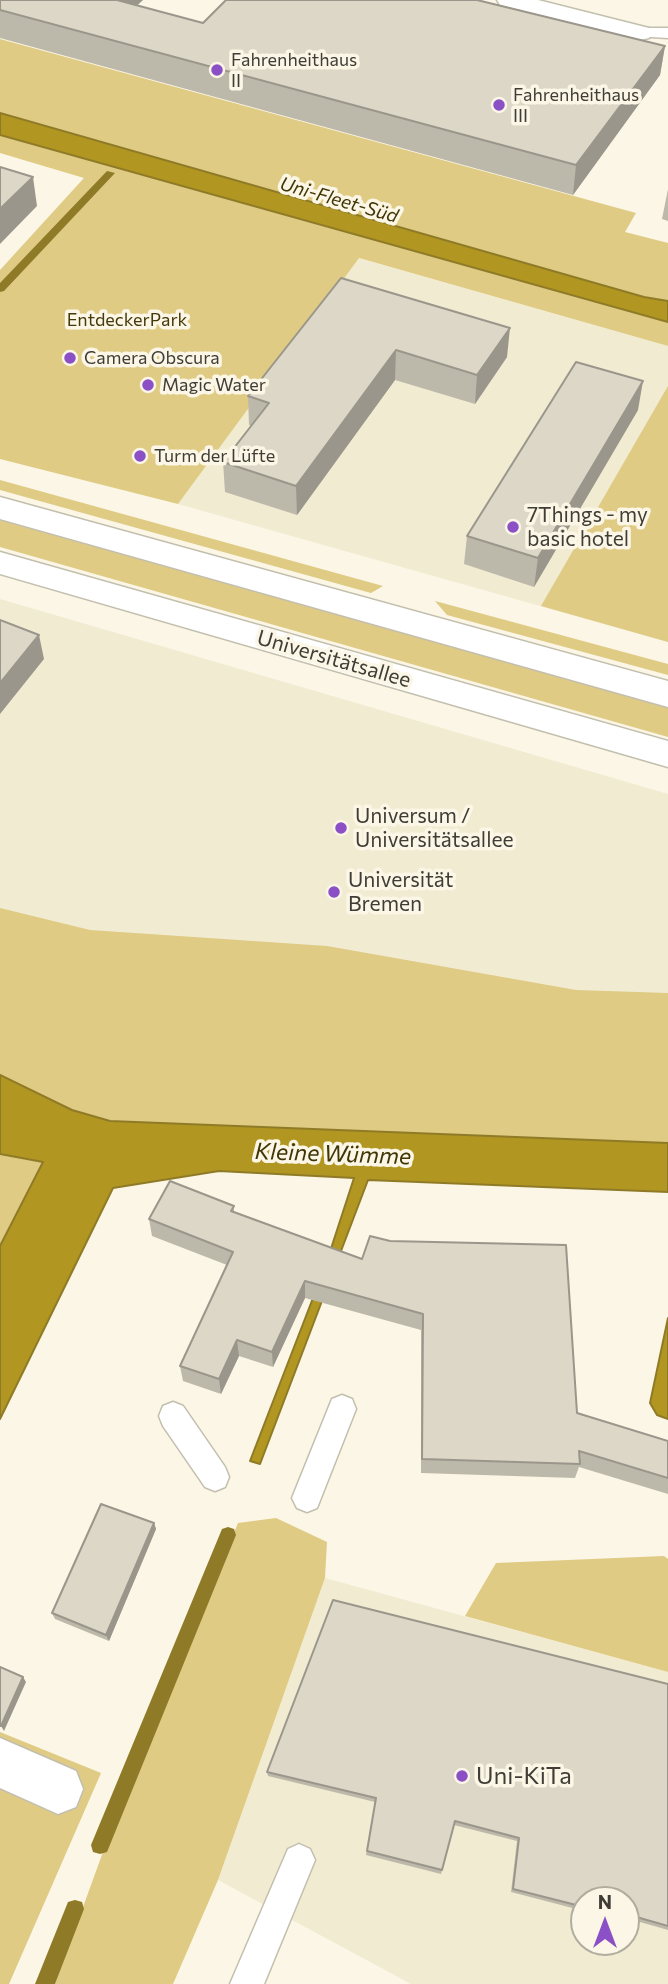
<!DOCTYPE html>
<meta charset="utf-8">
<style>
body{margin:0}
#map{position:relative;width:668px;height:1984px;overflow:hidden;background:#fbf6e5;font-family:Commissioner,sans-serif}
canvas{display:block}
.north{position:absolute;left:570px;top:1886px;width:70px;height:70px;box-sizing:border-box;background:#fbf6e5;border:2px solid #b0ac9f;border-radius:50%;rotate:0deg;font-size:19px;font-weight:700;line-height:28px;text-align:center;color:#3f3d36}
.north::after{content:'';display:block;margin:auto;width:24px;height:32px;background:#8c50c6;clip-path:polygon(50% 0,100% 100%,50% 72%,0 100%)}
</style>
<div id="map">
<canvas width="668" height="1984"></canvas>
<div class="north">N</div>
</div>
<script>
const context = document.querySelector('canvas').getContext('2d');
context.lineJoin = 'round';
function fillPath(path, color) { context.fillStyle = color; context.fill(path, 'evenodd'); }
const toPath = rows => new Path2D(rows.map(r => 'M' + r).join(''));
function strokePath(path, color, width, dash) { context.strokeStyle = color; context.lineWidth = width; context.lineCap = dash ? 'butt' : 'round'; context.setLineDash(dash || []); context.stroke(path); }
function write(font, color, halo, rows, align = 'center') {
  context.font = font + ' Commissioner,sans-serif'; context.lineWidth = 7; context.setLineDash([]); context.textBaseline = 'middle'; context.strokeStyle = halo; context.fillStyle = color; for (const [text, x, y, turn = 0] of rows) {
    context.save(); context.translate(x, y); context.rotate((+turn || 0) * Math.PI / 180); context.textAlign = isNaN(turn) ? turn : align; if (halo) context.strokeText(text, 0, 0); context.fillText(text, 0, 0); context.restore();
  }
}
const built = toPath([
 [358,258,668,346,668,642,178,504],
 [0,599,668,794,668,1045,0,990],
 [325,1578,668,1672,668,1984,411,1984,218,1880],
 [584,1900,626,1900,626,1942,584,1942]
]);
const green = toPath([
 [0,39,636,213,625,232,668,243,668,301,644,297,0,113],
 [0,135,668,322,668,346,359,258,178,504,0,459,0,270,84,178,0,153],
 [668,386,668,642,541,606],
 [0,480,383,586,371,593,0,490],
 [0,520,668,707,668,737,0,547],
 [435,601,668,664,668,675,447,615],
 [0,908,90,930,327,946,576,990,668,993,668,1143,110,1121,72,1110,0,1075],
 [0,1154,43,1161,0,1246],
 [276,1518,327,1542,325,1578,218,1880,173,1984,55,1984,107,1841,238,1523],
 [664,1556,668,1559,668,1672,465,1616,496,1563],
 [0,1732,101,1773,9,1984,0,1984]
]);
const water = toPath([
 [0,113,644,297,668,301,668,322,0,135,0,113],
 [0,1075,72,1110,110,1121,668,1143,668,1192,368,1180,260,1464,250,1461,325,1267,354,1178,219,1171,113,1188,0,1419,0,1246,43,1162,0,1154,0,1075],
 [668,1318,668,1419,657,1415,650,1403,668,1318]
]);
const stream = toPath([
 [107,171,115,173,4,291,0,292,0,283,107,171],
 [228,1527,234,1529,236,1535,107,1852,100,1854,93,1852,91,1845,222,1529,228,1527],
 [75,1900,82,1902,84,1909,55,1984,35,1984,68,1902,75,1900]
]);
const lane = toPath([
 [640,28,668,28,668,38,634,36,632,33,640,28],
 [342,1395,352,1399,356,1409,317,1508,307,1512,297,1508,292,1498,332,1399,342,1395],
 [173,1402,183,1406,225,1467,229,1477,225,1487,215,1491,205,1487,163,1426,159,1416,163,1406,173,1402],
 [299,1844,310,1849,315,1860,264,1984,230,1984,288,1849,299,1844]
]);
const street = toPath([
 [497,0,538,0,649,28,652,33,649,38,640,40,500,5,497,0],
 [0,1738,76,1771,83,1789,76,1807,58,1814,0,1788,0,1738]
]);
const primary = toPath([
 [0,497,668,681,668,707,0,519,0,497],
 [0,552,668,741,668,767,0,574,0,552]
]);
const wall = toPath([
 [0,0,143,0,137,5,203,23,665,46,660,75,573,195,0,38],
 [668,189,668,221,662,219],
 [341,278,507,357,475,404,395,380,297,515,225,492,223,462,252,426,249,425,248,396],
 [638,410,534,587,464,564,467,536],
 [234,1206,234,1212,362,1259,577,1413,668,1441,668,1494,579,1467,575,1478,421,1473,421,1330,305,1298,273,1367,239,1356,221,1394,183,1381,180,1366,227,1265,152,1236,149,1219],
 [154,1523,156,1529,109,1641,55,1619,52,1613],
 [668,1684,668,1930,626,1918,626,1900,584,1900,584,1911,511,1892,517,1841,454,1825,441,1874,366,1855,375,1802,268,1776,267,1772]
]);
const shadedWall = toPath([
 [111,0,143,0,114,27],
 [665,46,660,75,573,195,576,165],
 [33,177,37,206,0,244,0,209],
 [510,328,507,357,475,404,477,375],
 [396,350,395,380,297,515,296,486],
 [643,381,638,410,534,587,538,558],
 [39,635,44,659,0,714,0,683],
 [305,1281,305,1298,273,1367,272,1352],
 [237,1340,239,1356,221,1394,219,1379],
 [154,1523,156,1529,109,1641,106,1635],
 [23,1677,26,1682,4,1731,1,1726]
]);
const building = toPath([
 [0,0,117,0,203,23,226,0,477,0,665,46,576,165,0,10,0,0],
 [0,167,33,177,0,209,0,167],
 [341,278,510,328,477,375,396,350,296,486,223,462,269,403,248,396,341,278],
 [576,362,643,381,538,558,467,536,576,362],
 [0,620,39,635,0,683,0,620],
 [170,1181,234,1206,231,1211,362,1259,370,1236,390,1241,566,1245,577,1413,668,1441,668,1478,579,1451,580,1464,422,1459,423,1314,305,1281,272,1352,237,1340,219,1379,180,1366,233,1252,149,1219,170,1181],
 [101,1504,154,1523,106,1635,52,1613,101,1504],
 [333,1600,668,1684,668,1926,626,1914,626,1900,584,1900,584,1907,513,1889,519,1838,455,1821,442,1870,367,1851,376,1798,267,1772,333,1600],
 [0,1667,23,1677,1,1726,0,1726,0,1667]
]);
const markers = [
 [217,70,7,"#8c50c6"],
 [499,105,7,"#8c50c6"],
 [70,358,7,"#8c50c6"],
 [148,385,7,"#8c50c6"],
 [140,456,7,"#8c50c6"],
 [513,527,7,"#8c50c6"],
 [341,828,7,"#8c50c6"],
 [334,892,7,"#8c50c6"],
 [462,1776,7,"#8c50c6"]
];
const farPoinames = [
 ["Fahrenheithaus",231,60],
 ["II",231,81],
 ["Fahrenheithaus",513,95],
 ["III",513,116],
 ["Camera Obscura",84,358],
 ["Magic Water",162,385],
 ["Turm der Lüfte",154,456]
];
const farParknames = [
 ["EntdeckerPark",127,320]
];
const farWaternames = [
 ["Uni-Fleet-Süd",339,200,16]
];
const poiNames = [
 ["7Things - my",527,515],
 ["basic hotel",527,539],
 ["Universum /",355,816],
 ["Universitätsallee",355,840],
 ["Universität",348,880],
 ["Bremen",348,904]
];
const streetNames = [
 ["Universitätsallee",334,659,16]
];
const waterNames = [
 ["Kleine Wümme",333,1154,2]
];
const nearPoinames = [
 ["Uni-KiTa",476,1776]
];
fillPath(built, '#f1ebd2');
fillPath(green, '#dfcb84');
fillPath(water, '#b19621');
strokePath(water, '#8f7b27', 2);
fillPath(stream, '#8f7b27');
strokePath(lane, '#c3bfae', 3);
strokePath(street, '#c3bfae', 3);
strokePath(primary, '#c3bfae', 3);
fillPath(lane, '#fff');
fillPath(street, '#fff');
fillPath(primary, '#fff');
fillPath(wall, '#bdb9aa');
fillPath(shadedWall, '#9a968b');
fillPath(building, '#dcd7c6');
strokePath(building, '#9a968b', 2);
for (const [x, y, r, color] of markers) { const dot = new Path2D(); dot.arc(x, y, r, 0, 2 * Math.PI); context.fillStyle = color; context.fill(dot); strokePath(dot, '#fbf6e5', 2.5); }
write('18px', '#3f3d36', '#fbf6e5', farPoinames, 'left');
write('18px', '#453a0b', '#fbf6e5', farParknames);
write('italic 19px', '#403505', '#fbf6e5', farWaternames);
write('21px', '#3f3d36', '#fbf6e5', poiNames, 'left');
write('21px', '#3f3d36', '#fbf6e5', streetNames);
write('italic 23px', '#403505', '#fbf6e5', waterNames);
write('24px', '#3f3d36', '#fbf6e5', nearPoinames, 'left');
</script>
